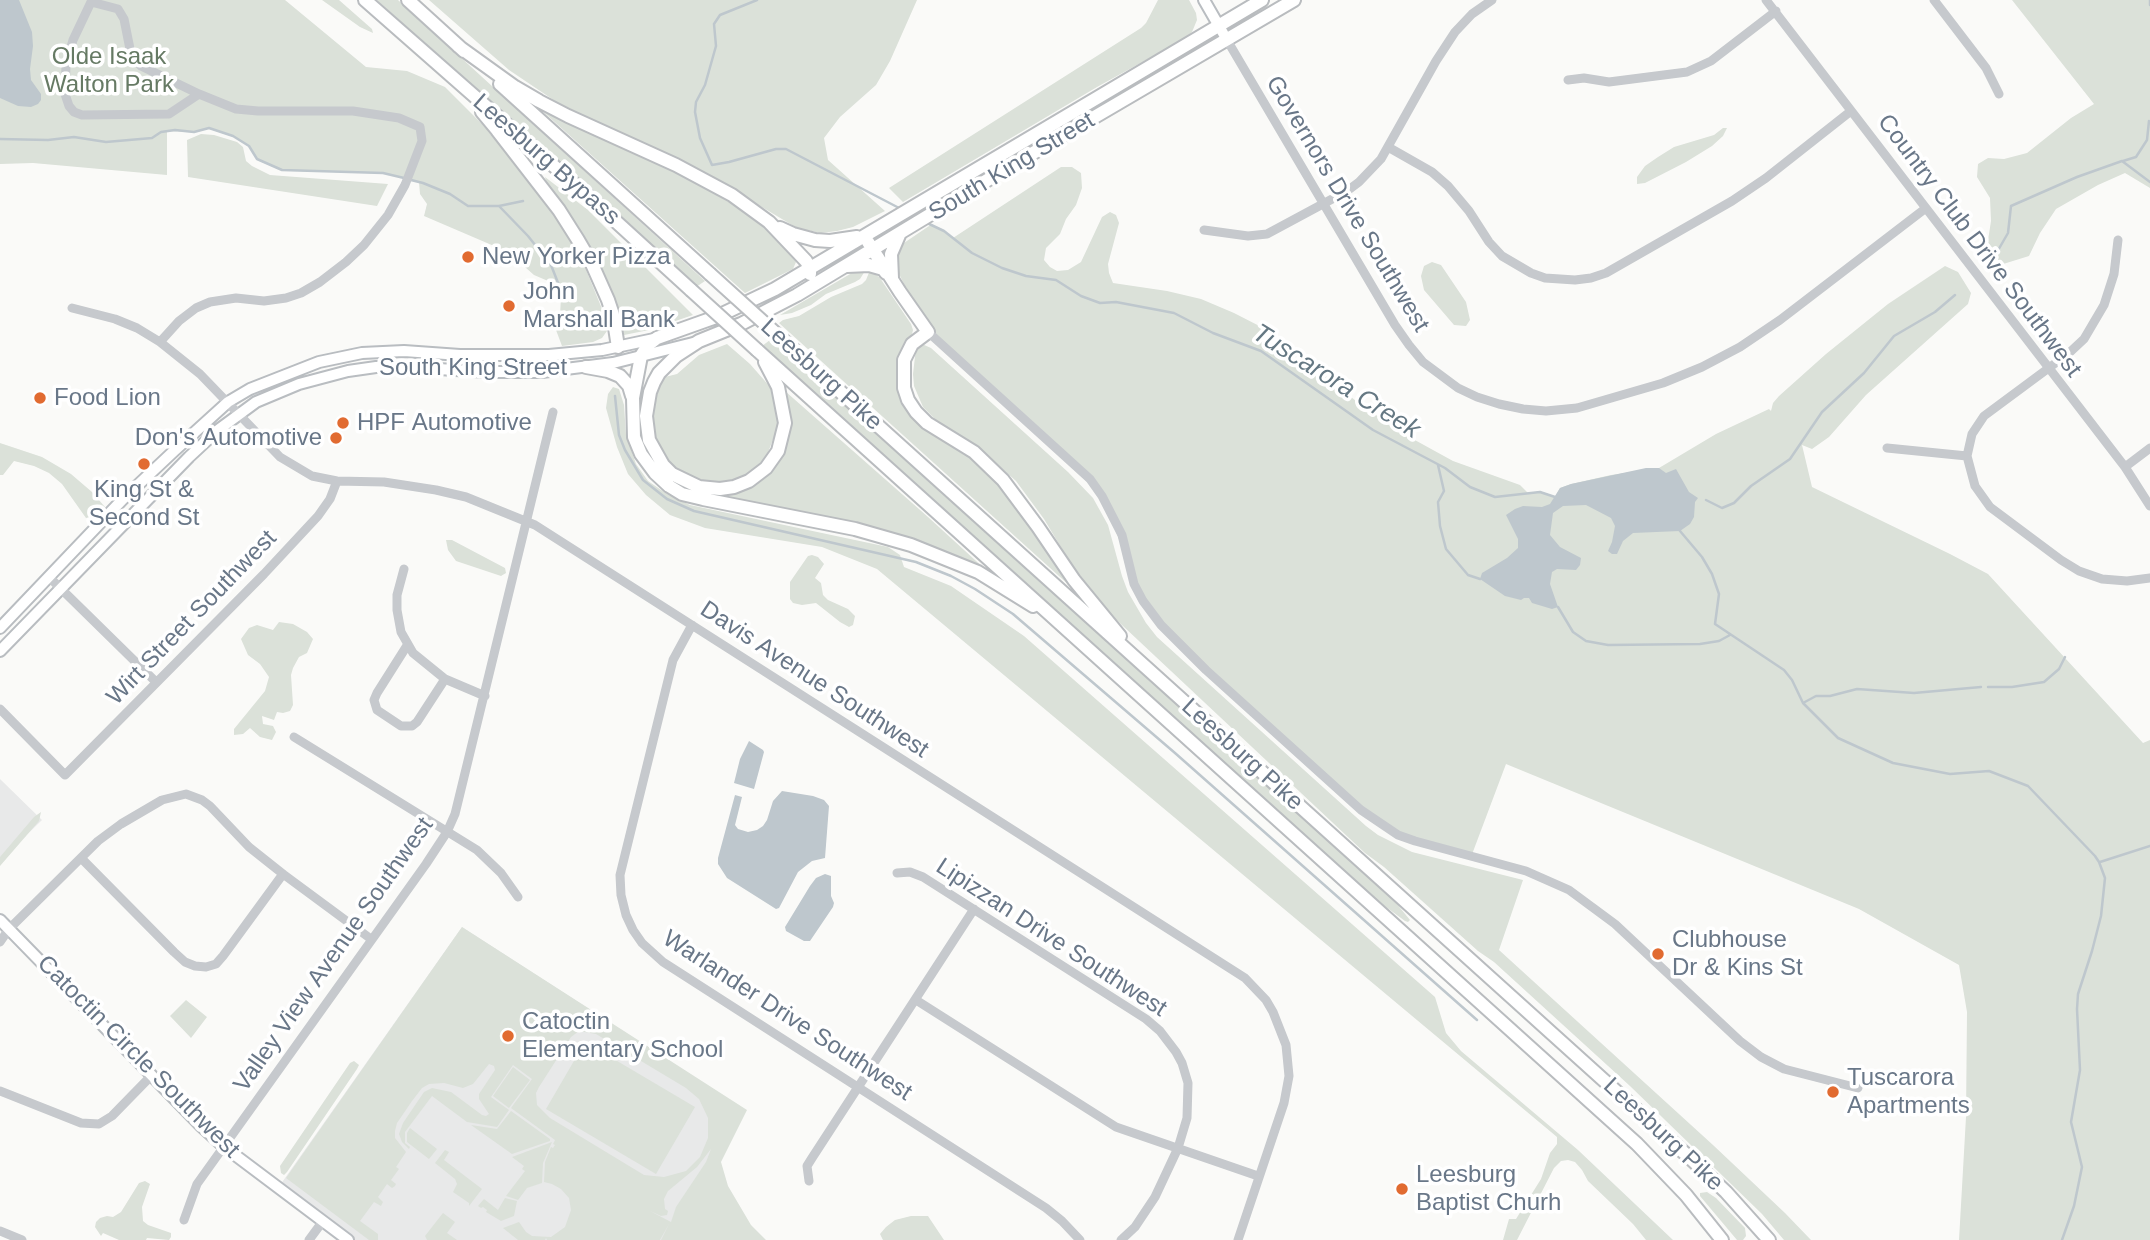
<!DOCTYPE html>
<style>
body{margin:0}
canvas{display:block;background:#fafaf8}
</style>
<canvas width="2150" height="1240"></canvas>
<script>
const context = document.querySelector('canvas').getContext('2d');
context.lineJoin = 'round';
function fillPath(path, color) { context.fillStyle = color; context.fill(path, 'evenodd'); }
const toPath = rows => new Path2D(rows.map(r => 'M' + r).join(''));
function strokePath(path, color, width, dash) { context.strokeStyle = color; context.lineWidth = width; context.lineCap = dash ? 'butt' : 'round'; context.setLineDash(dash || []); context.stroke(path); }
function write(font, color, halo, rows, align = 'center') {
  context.font = font + ' Arial,sans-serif'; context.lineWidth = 7; context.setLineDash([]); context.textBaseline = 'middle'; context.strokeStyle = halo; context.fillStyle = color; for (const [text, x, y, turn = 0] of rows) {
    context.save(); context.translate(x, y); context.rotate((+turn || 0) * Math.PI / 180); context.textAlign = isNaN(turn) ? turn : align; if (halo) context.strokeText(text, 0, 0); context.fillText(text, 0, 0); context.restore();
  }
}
const built = toPath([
 [0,779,42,820,0,861],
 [462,927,736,1104,669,1240,348,1240,278,1188]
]);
const green = toPath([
 [0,0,285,0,366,67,407,71,445,87,492,134,560,223,582,260,607,321,607,331,602,338,593,342,562,346,556,330,560,316,561,296,548,281,534,275,508,252,424,216,427,204,420,194,419,182,383,173,282,170,257,159,249,146,233,136,209,128,194,132,167,131,167,175,33,163,0,164],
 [322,0,339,0,372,29,373,33,360,27],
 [377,0,398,0,705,281,696,287,686,281],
 [429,0,917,0,890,61,876,85,840,117,824,138,828,160,885,211,853,227,837,231,821,233,797,228,720,182,657,149,581,116,561,105,509,70],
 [1158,0,1189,0,1196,13,1197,20,1192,32,1184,39,1097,87,903,202,889,188,1141,28,1146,23],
 [2012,0,2150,0,2150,188,2125,173,2098,185,2056,209,2040,233,2029,256,2000,265,1987,247,1991,221,1990,198,1977,177,1978,164,1988,158,2004,159,2027,153,2071,118,2094,104],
 [529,99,591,134,673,170,734,205,775,236,794,258,796,262,793,269,745,293],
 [1723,128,1727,128,1723,136,1712,146,1686,162,1645,183,1637,184,1637,177,1645,166,1658,157,1674,147,1714,135],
 [201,134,214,135,237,142,243,147,246,161,252,166,270,175,388,184,377,206,188,177,187,140],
 [1061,167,1072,167,1081,173,1082,188,1076,205,1066,219,1060,234,1046,248,1044,260,1050,267,1057,271,1068,270,1081,262,1102,217,1110,212,1116,215,1119,223,1108,264,1109,273,1113,283,1167,291,1201,299,1234,313,1275,334,1362,406,1413,439,1453,461,1520,485,1528,493,1540,492,1555,497,1560,488,1571,484,1611,475,1659,468,1716,434,1769,409,1771,411,1773,403,1779,396,1826,354,1888,304,1945,266,1958,272,1971,293,1968,304,1866,395,1829,437,1812,449,1802,445,1812,487,1950,554,1988,574,2143,743,2150,740,2150,1240,1959,1240,1966,1117,1967,1012,1959,965,1859,909,1506,764,1471,857,1415,841,1377,822,1161,625,1134,584,1125,555,1102,496,928,332,897,270,895,260,901,245,932,224,953,238],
 [545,177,588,210,693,315,649,330,624,335,613,298,547,185],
 [1432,262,1441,265,1466,302,1470,320,1466,326,1454,325,1424,290,1421,276,1424,266],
 [857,270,865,271,860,279,855,282,826,294,811,305,792,313,780,315],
 [870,270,880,278,911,324,913,330,912,334,906,345,899,386,961,449,1000,482,1070,586,779,323,783,320,799,316,831,297,862,284,866,280],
 [770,340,784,350,995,538,1392,898,1410,920,1408,922,1405,921,1363,890,780,366,762,346],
 [727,344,750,364,772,389,778,404,777,429,767,455,751,474,727,483,701,482,676,470,660,453,650,426,653,398,661,378,677,374,699,355],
 [922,344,931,348,1068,472,1093,498,1108,525,1122,576,1128,592,1146,623,1157,637,1366,826,1378,835,1412,852,1523,880,1499,950,1713,1145,1785,1213,1811,1240,1784,1240,1762,1214,1630,1086,1494,962,1478,951,1384,867,1365,853,1107,611,1074,569,1044,519,1016,481,980,449,937,421,923,407,914,386,913,374,916,348],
 [613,387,619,389,624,405,626,435,636,464,648,481,667,494,690,505,888,547,900,555,904,567,951,586,1024,636,1435,997,1446,1033,1461,1051,1578,1150,1673,1240,1646,1240,1633,1224,1588,1181,1582,1170,1575,1162,1568,1160,1561,1161,1554,1168,1517,1240,1503,1240,1509,1219,1516,1219,1541,1179,1550,1153,1557,1144,1557,1137,877,569,822,547,705,528,670,515,646,495,628,474,617,447,606,408,608,394],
 [785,391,928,517,999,582,973,567,724,498,724,493,754,482,789,419],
 [0,443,42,457,71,474,92,492,105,507,98,515,86,518,62,484,49,473,34,466,14,461,3,475,0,475],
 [446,540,452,540,505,568,506,573,501,576,456,561,448,550],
 [812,555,818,557,824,564,815,578,821,583,823,595,828,600,848,609,855,616,853,625,849,627,840,622,816,603,802,605,793,603,790,599,790,582,808,556],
 [279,622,293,624,307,632,313,639,307,653,299,657,293,668,291,675,293,705,290,711,283,713,277,712,274,720,262,716,263,724,273,726,276,732,272,740,260,737,250,728,243,734,234,735,234,729,265,691,269,677,260,664,248,655,241,639,249,628,257,625,273,630],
 [41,812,39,821,0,866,0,857,34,817],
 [462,927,747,1110,721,1162,728,1186,751,1225,766,1240,661,1240,669,1224,660,1240,547,1240,546,1238,545,1240,518,1240,503,1228,519,1222,526,1232,532,1236,551,1237,565,1227,571,1210,569,1198,561,1189,552,1184,544,1182,545,1162,551,1147,553,1148,555,1145,553,1144,555,1140,511,1108,532,1079,513,1065,491,1097,509,1110,497,1127,467,1122,432,1096,405,1132,405,1143,410,1147,409,1149,402,1142,399,1134,403,1123,424,1092,432,1088,451,1092,482,1115,486,1116,489,1114,479,1099,479,1094,495,1070,494,1066,489,1064,473,1084,463,1088,444,1083,429,1084,422,1088,412,1101,397,1123,395,1131,395,1138,406,1152,396,1167,399,1169,391,1180,396,1184,395,1186,392,1188,387,1184,378,1197,383,1202,381,1206,374,1202,360,1221,378,1234,378,1240,369,1240,286,1178],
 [579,1031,596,1034,686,1088,699,1099,708,1118,708,1138,700,1157,686,1171,664,1177,644,1175,550,1118,537,1105,536,1093,539,1087,571,1037],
 [711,1149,706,1162,676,1207,671,1222,650,1211,661,1216,667,1215,668,1211,665,1209,664,1199,668,1191,697,1167],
 [186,1000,207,1017,191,1038,170,1016],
 [585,1042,695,1107,656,1174,546,1109],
 [354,1061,359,1065,357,1069,287,1172,284,1175,281,1173,280,1166,350,1063],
 [513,1067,530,1080,509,1108,493,1096],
 [511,1111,550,1139,550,1141,512,1154,471,1125,497,1129],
 [410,1128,437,1149,429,1159,407,1142,407,1133],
 [552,1142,543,1163,542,1183,527,1188,518,1200,506,1196,525,1171,522,1169,524,1166,512,1157],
 [445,1150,449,1152,444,1160,482,1189,469,1206,469,1203,453,1192,457,1184,455,1179,435,1163],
 [145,1181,150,1184,142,1207,143,1221,148,1225,171,1233,171,1237,169,1240,147,1238,146,1240,119,1240,103,1233,101,1236,95,1227,96,1222,100,1218,107,1216,113,1217,121,1212,139,1183],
 [1707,1192,1716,1198,1745,1228,1746,1236,1743,1240,1737,1240,1700,1196,1700,1193],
 [505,1198,517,1201,514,1216,501,1221,486,1212,487,1210,483,1207,481,1208,478,1206,484,1199,498,1210],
 [443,1213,455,1222,447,1233,457,1240,427,1240,425,1236],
 [911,1216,928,1216,944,1240,883,1240,880,1234,886,1227,895,1220]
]);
const water = toPath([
 [0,0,19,0,32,32,33,46,30,69,31,80,41,94,41,100,38,104,31,107,18,106,0,98],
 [1646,468,1659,468,1666,473,1676,469,1689,492,1698,498,1695,502,1694,517,1690,524,1680,531,1633,533,1623,541,1617,554,1612,554,1608,551,1612,542,1615,526,1611,518,1586,505,1563,506,1553,513,1550,535,1560,547,1581,558,1580,565,1576,570,1557,569,1552,572,1550,584,1558,607,1552,609,1532,603,1529,598,1524,598,1521,600,1505,596,1480,579,1482,573,1507,558,1518,548,1518,539,1506,515,1515,509,1523,506,1542,507,1550,504,1560,488,1571,484],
 [749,741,763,750,764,752,754,789,734,783,740,759],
 [782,791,813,796,824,800,829,806,825,858,812,861,798,872,779,908,776,909,727,878,718,864,718,858,735,795,742,797,735,825,738,829,748,832,757,830,763,826,767,820,773,801],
 [825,874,831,876,831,896,834,903,833,907,810,941,804,941,786,931,785,927,810,886,816,878]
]);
const stream = toPath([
 [757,0,720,15,714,24,716,46,705,85,696,102,695,112,700,138,712,165,729,162,776,149,786,149,901,209],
 [2150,0,2150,5],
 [0,139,48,140,74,137,106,142,152,138,161,132,175,130,194,132,209,128,233,136,249,146,257,159,282,170,383,173,404,178],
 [2123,161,2136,157,2147,140,2149,121],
 [411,180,423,183,450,194,468,206,499,206,523,201],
 [499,206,528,236,551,265,562,293],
 [925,222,944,231,972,253,1002,268,1026,276,1056,280,1081,296,1100,303,1116,302,1174,313,1213,333,1261,351,1373,430,1445,468,1470,487,1495,497,1540,492,1555,497],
 [1993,259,2008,233,2011,206,2077,177,2122,161,2150,182],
 [615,396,619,435,625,450,643,480,667,499,694,511,916,562,951,576,975,589,1013,614,1175,753,1477,1020],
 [1438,465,1444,491,1438,502,1440,526,1446,549,1468,575,1480,579],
 [1706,500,1722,508,1734,503,1751,486,1790,459,1822,412,1864,373,1894,336,1935,312,1955,295],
 [1680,531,1702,557,1712,574,1719,594,1715,624,1784,670,1792,680,1803,703,1838,738,1893,763,1950,774,1989,771,2028,786,2095,856,2099,862,2105,878,2101,916,2092,951,2078,994,2077,1009,2080,1070,2071,1122,2082,1167,2074,1206,2062,1240],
 [1558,607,1573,632,1586,641,1608,645,1700,644,1719,641,1730,635],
 [1988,687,2012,687,2044,682,2059,669,2065,657],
 [1803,703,1816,696,1830,696,1857,689,1914,693,1981,687],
 [2100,862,2150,846]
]);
const minor = toPath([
 [1766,0,2125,467,2150,506],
 [1934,0,1986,68,1999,94],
 [1227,40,1395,325,1409,345,1423,362,1458,388,1477,397,1499,404,1523,409,1546,411,1577,408,1663,383,1702,367,1740,347,1780,320,1926,208],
 [1568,80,1584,78,1609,82,1687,72,1711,61,1776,11],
 [1388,147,1432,172,1448,186,1469,211,1489,242,1502,256,1531,273,1545,278,1575,280,1591,278,1606,273,1732,201,1766,178,1851,111],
 [1204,230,1248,236,1267,234,1347,191,1359,182,1381,159,1436,61,1455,32,1472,14,1492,0],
 [2118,240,2114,274,2104,305,2084,339,2069,353,1984,416,1972,434,1967,456,1975,486,1990,507,2061,560,2079,571,2102,579,2127,581,2150,578],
 [72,308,115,319,137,328,160,342,200,374,280,457,312,476,337,481,384,482,436,490,466,497,535,525,1245,978,1266,1000,1273,1012,1286,1045,1289,1076,1284,1103,1238,1240],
 [928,332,1090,479,1102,496,1122,535,1134,584,1143,601,1161,625,1206,670,1361,810,1398,835,1415,841,1526,871,1569,890,1615,924,1740,1041,1761,1057,1784,1069,1858,1088],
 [160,342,179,321,196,308,210,302,236,298,264,301,286,298,301,293,320,282,346,262,364,245,388,215,405,185,422,141,420,127,399,118,353,111,258,111,236,109,199,94,141,66,131,54,124,19,118,9,91,2,73,40,66,65,65,94,69,106,74,112,82,115,169,114,199,94],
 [1887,448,1967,456],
 [2125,467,2150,448],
 [404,569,397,595,397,610,401,632,413,653,445,679,485,696],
 [49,577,156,682],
 [692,625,673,660,620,875,621,895,626,915,633,930,642,943,663,962,1046,1208,1062,1221,1080,1240],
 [408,644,377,693,374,700,377,710,401,726,412,726,417,722,445,679],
 [0,709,65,775,264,574,318,516,330,499,337,481],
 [294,737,477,850,501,873,518,897],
 [81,858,174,952,185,962,195,966,206,967,216,964,223,956,283,874],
 [897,873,910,872,923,877,1146,1019,1160,1031,1176,1052,1182,1063,1188,1083,1187,1118,1178,1148,1155,1197,1135,1227,1121,1240],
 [0,942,9,929,98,841,121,824,162,800,186,794,202,800,210,806,249,847,283,874,371,939],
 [916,1000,1116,1127,1258,1176],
 [0,1091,81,1123,99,1124,112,1116,152,1075],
 [809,1181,807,1166,812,1158,974,909],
 [184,1220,197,1184,426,864,447,832,455,814,553,412],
 [0,1231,22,1240],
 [309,1240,323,1221]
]);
const major = toPath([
 [1204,0,1227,40],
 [0,628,123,499,174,451,228,402,250,389,319,362,362,353,404,351,460,355,549,355,602,350,654,339],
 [0,651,189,457,218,430,256,402,299,384,348,371,376,367,404,367,489,372,542,372,613,363,693,343],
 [0,920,201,1126,223,1146,348,1240]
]);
const highway = toPath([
 [365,0,588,196,691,290],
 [408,0,464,51],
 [458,46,515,87,539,101,568,116,676,165,732,195,769,222,806,261,810,268,810,274],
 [500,84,710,274],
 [482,112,497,130,559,210,578,240,592,264,608,300,613,315,618,347],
 [780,228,793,234,815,240,830,241,857,237],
 [868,242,900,292,928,332,912,344,904,360,904,388,908,400,916,412,927,423,974,452,1003,480,1038,527,1074,580,1120,636],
 [847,266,869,265,883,269,886,273],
 [892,278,891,254,900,233],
 [783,340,1690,1158,1726,1192,1769,1240],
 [757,350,1637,1144,1686,1195,1722,1240],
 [765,362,778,387,785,423,778,451,766,468,749,481,734,487,720,489,699,487,672,474,663,465,649,440,646,416,650,392,654,382,659,373,676,356,699,341,741,324,797,295,999,173,1294,0],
 [586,367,608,371,620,376,629,386,632,396],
 [1033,606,978,572,911,545,855,529,703,499,682,494,669,486,655,473,641,454,634,437,633,398,641,356,648,345,657,338,716,317,775,289,1262,0]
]);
const highwayBridge = toPath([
 [710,274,783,340],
 [691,290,757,350]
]);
const markers = [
 [468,257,7,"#e16b31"],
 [509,306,7,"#e16b31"],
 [40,398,7,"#e16b31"],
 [343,423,7,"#e16b31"],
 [336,438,7,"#e16b31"],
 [144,464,7,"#e16b31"],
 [1658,954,7,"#e16b31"],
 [508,1036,7,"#e16b31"],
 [1833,1092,7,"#e16b31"],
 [1402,1189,7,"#e16b31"]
];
const parkNames = [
 ["Olde Isaak",109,57],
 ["Walton Park",109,85]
];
const streetNames = [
 ["Leesburg Bypass",546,160,41],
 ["South King Street",1012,167,-31],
 ["Governors Drive Southwest",1347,204,59],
 ["Country Club Drive Southwest",1979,246,53],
 ["South King Street",473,368],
 ["Leesburg Pike",821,375,42],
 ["Wirt Street Southwest",192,618,-46],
 ["Davis Avenue Southwest",814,680,33],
 ["Leesburg Pike",1242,755,42],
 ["Lipizzan Drive Southwest",1051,938,33],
 ["Valley View Avenue Southwest",334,955,-55],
 ["Warlander Drive Southwest",787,1016,33],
 ["Catoctin Circle Southwest",138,1057,45],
 ["Leesburg Pike",1663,1135,43]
];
const poiNames = [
 ["New Yorker Pizza",482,257],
 ["John",523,292],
 ["Marshall Bank",523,320],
 ["Food Lion",54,398],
 ["HPF Automotive",357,423],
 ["Don's Automotive",322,438,"right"],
 ["King St &",144,490,"center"],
 ["Second St",144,518,"center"],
 ["Clubhouse",1672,940],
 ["Dr & Kins St",1672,968],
 ["Catoctin",522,1022],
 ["Elementary School",522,1050],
 ["Tuscarora",1847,1078],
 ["Apartments",1847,1106],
 ["Leesburg",1416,1175],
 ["Baptist Churh",1416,1203]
];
const waterNames = [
 ["Tuscarora Creek",1336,382,32]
];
fillPath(built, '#e8e9e9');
fillPath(green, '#dbe1d9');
fillPath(water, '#bec7cd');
strokePath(stream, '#bec7cd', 2.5);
strokePath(major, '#b9bdc1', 14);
strokePath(highway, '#b9bcbf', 16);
strokePath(minor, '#c6c9cd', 9);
strokePath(major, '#fff', 10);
strokePath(highway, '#fff', 12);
strokePath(highwayBridge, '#b9bcbf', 16, []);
strokePath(highwayBridge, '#fff', 12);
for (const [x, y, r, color] of markers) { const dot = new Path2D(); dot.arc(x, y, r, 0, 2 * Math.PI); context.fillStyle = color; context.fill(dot); strokePath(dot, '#fff', 2.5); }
write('24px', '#667a64', '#fff', parkNames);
write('24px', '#697788', '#fff', streetNames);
write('24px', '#697788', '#fff', poiNames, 'left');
write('italic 26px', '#657883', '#fff', waterNames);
</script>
